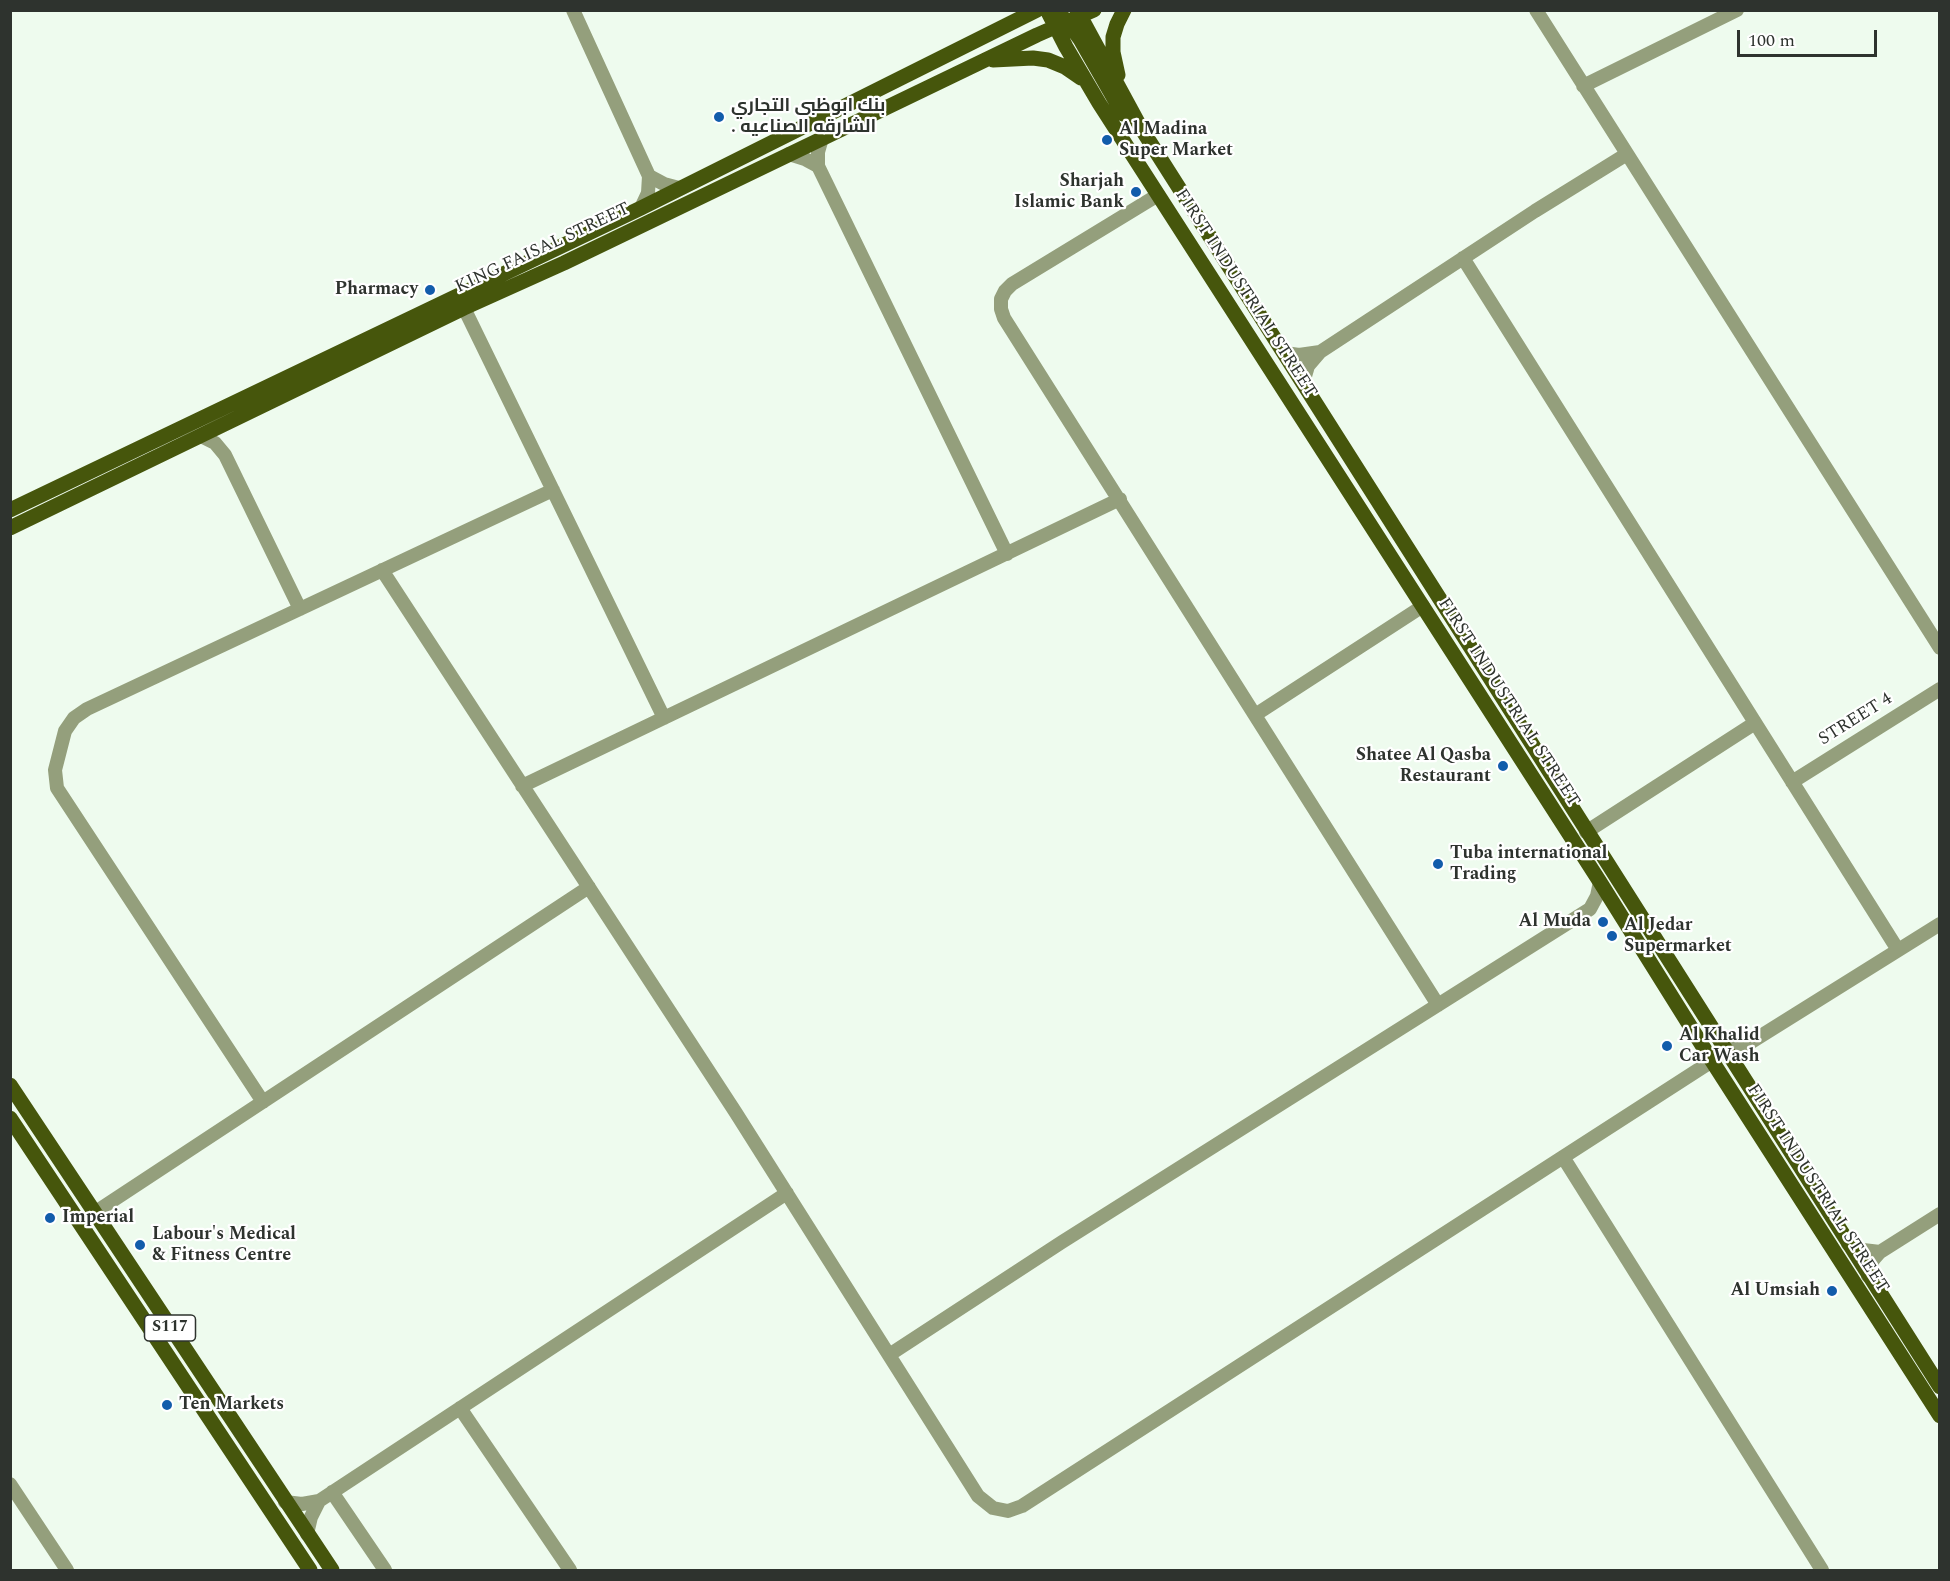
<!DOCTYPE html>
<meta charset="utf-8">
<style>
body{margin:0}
#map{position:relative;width:1950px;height:1581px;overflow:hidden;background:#eefbee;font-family:Spectral,serif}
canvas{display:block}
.frame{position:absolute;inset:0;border:12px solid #2e332e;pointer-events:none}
.scale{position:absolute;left:1737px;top:30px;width:140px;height:27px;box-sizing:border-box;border:3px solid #2e332e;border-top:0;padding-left:8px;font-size:18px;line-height:21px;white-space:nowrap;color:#2e332e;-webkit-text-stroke:4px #fff;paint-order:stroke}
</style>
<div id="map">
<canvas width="1950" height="1581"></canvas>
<div class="frame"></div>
<div class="scale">100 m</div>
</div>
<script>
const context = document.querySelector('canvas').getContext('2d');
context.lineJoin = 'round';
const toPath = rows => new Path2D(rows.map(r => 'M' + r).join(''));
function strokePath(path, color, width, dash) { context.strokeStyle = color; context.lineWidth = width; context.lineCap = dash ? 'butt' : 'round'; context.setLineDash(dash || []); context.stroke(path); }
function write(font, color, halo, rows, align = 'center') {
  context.font = font + ' Spectral,Cairo,serif'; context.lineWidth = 4.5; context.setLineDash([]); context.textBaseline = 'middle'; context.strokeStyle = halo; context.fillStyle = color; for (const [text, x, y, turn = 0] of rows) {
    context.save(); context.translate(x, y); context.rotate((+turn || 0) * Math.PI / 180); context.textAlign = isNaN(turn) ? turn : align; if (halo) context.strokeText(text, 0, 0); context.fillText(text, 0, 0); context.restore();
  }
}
const minor = toPath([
 [573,10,649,176,648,193,641,208],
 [1536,10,1940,648],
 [1583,86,1737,10],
 [822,138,818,152,818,166,1007,554],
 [789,154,805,159,818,166],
 [649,176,664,184,679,188],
 [1158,195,1012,284,1005,291,1001,299,1001,309,1004,318,1438,1005],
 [1463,258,1898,950],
 [464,308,664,718],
 [1285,353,1299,355,1320,352],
 [1303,383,1308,366,1320,352,1535,211,1627,154],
 [201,436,215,443,225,455,300,609],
 [382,570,736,1113,978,1496,993,1508,1008,1511,1022,1506,1712,1061],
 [1255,715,1423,606],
 [1792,782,1940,689],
 [522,786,1120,499],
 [1586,832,1755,723],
 [1720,1042,1728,1044,1748,1044,1940,924],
 [263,1102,57,788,55,770,65,731,74,718,87,709,553,490],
 [1563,1157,1822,1570],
 [94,1213,589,887],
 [1848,1244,1863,1250,1880,1252],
 [1868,1276,1873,1260,1880,1252,1940,1214],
 [889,1355,1062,1242,1590,909,1597,896,1600,882],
 [460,1408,570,1570],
 [10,1484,67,1570],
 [332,1492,385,1570],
 [285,1502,302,1504,319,1501,787,1193],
 [307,1534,311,1517,319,1501]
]);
const major = toPath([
 [1047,10,1066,47,1099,103,1600,882,1712,1061,1940,1416],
 [1077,10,1141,128,1940,1387],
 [1060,15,1067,21,1080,39,1123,114],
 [993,60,1033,58,1048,60,1065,67,1081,78],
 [1118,75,1113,52,1113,37,1117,24,1124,10],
 [10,510,641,208,1037,10],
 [10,528,464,308,564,263,1037,35,1094,10],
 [10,1085,332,1570],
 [10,1118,310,1570]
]);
const markers = [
 [719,117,6,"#125cab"],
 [1107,140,6,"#125cab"],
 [1136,192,6,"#125cab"],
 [430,290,6,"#125cab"],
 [1503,766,6,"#125cab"],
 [1438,864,6,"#125cab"],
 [1603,922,6,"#125cab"],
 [1612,936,6,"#125cab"],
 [1667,1046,6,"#125cab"],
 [50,1218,6,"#125cab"],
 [140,1245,6,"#125cab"],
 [1832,1291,6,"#125cab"],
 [167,1405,6,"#125cab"]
];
const shields = [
 [170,1328,51]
];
const shieldNames = [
 ["S117",170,1328]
];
const poiNames = [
 ["بنك ابوظبي التجاري",731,107],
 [". الشارقه الصناعيه",731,128],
 ["Al Madina",1119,130],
 ["Super Market",1119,151],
 ["Sharjah",1124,182,"right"],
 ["Islamic Bank",1124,203,"right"],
 ["Pharmacy",418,290,"right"],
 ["Shatee Al Qasba",1491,756,"right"],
 ["Restaurant",1491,777,"right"],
 ["Tuba international",1450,854],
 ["Trading",1450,875],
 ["Al Muda",1591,922,"right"],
 ["Al Jedar",1624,926],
 ["Supermarket",1624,947],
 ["Al Khalid",1679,1036],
 ["Car Wash",1679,1057],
 ["Imperial",62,1218],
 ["Labour's Medical",152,1235],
 ["& Fitness Centre",152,1256],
 ["Al Umsiah",1820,1291,"right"],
 ["Ten Markets",179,1405]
];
const streetNames = [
 ["KING FAISAL STREET",543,249,-25],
 ["FIRST INDUSTRIAL STREET",1245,294,57],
 ["FIRST INDUSTRIAL STREET",1508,703,57],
 ["STREET 4",1856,720,-32],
 ["FIRST INDUSTRIAL STREET",1817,1189,57]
];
strokePath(minor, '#949f7c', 14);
strokePath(major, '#46560c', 15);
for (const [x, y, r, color] of markers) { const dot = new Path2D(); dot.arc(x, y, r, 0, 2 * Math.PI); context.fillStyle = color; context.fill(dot); strokePath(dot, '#fff', 2); }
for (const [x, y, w] of shields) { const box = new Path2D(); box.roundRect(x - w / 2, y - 13, w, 26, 4.5); context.fillStyle = '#fff'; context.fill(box); strokePath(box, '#2e332e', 1.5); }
write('bold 16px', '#2e332e', null, shieldNames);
write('bold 18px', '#2e332e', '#fff', poiNames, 'left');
write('18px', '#2e332e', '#fff', streetNames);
</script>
